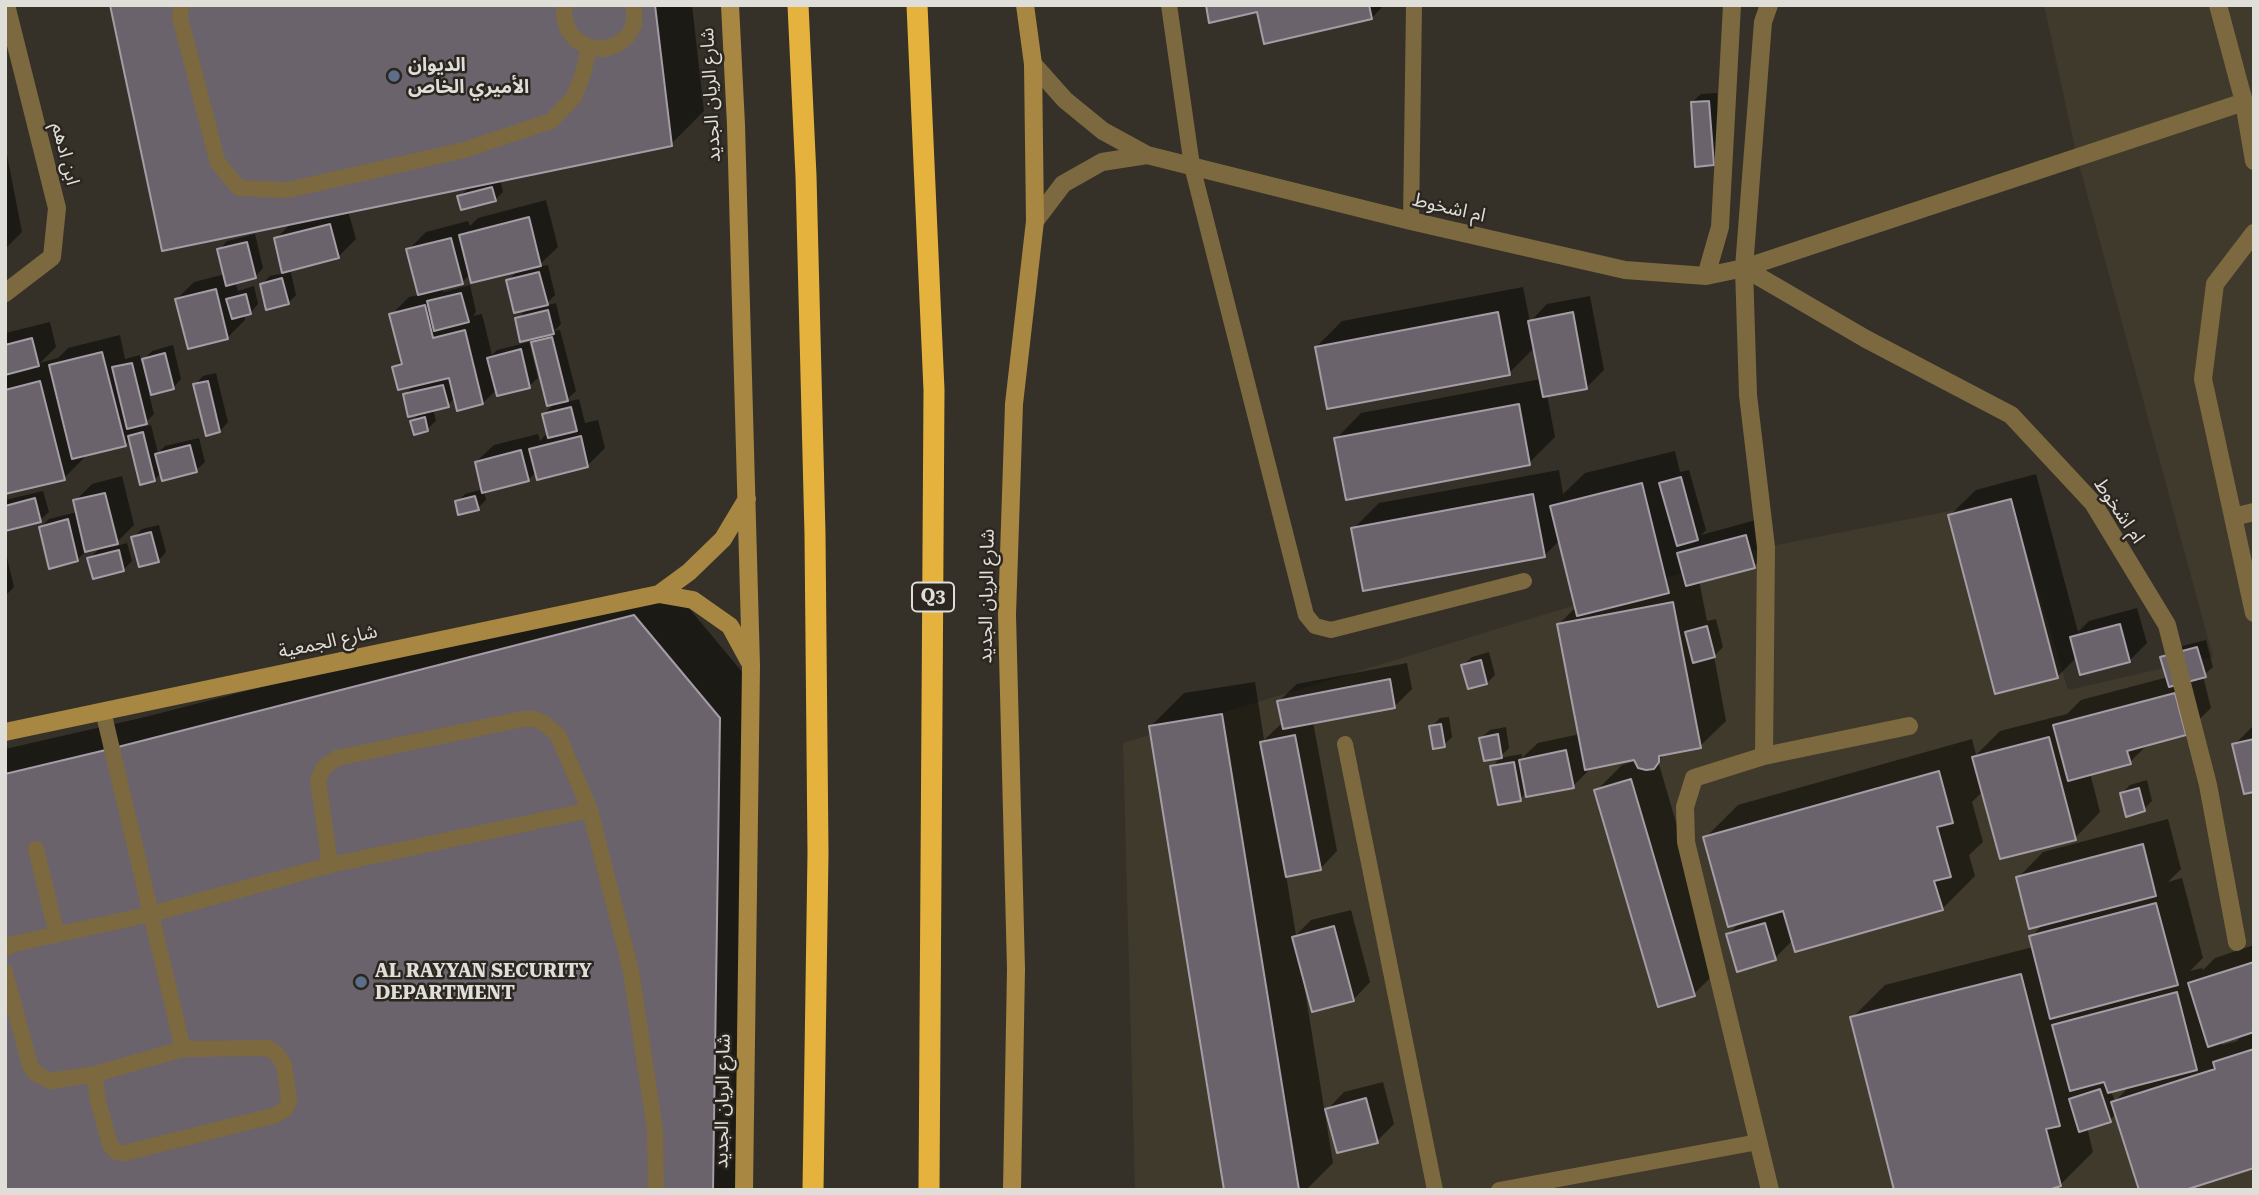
<!DOCTYPE html>
<meta charset="utf-8">
<style>
body{margin:0}
#map{position:relative;width:2259px;height:1195px;overflow:hidden;background:#353129;font-family:"Roboto Serif",serif}
canvas{display:block}
.frame{position:absolute;inset:0;border:7px solid #e0ded9;pointer-events:none}
</style>
<div id="map">
<canvas width="2259" height="1195"></canvas>
<div class="frame"></div>
</div>
<script>
const context = document.querySelector('canvas').getContext('2d');
context.lineJoin = 'round';
function fillPath(path, color) { context.fillStyle = color; context.fill(path, 'evenodd'); }
const toPath = rows => new Path2D(rows.map(r => 'M' + r).join(''));
function strokePath(path, color, width, dash) { context.strokeStyle = color; context.lineWidth = width; context.lineCap = dash ? 'butt' : 'round'; context.setLineDash(dash || []); context.stroke(path); }
function write(font, color, halo, rows, align = 'center') {
  context.font = font + ' "Roboto Serif","Noto Sans Arabic",serif'; context.lineWidth = 5; context.setLineDash([]); context.textBaseline = 'middle'; context.strokeStyle = halo; context.fillStyle = color; for (const [text, x, y, turn = 0] of rows) {
    context.save(); context.translate(x, y); context.rotate((+turn || 0) * Math.PI / 180); context.textAlign = isNaN(turn) ? turn : align; if (halo) context.strokeText(text, 0, 0); context.fillText(text, 0, 0); context.restore();
  }
}
const built = toPath([
 [2044,5,2254,5,2254,1190,1135,1190,1123,743,1766,547,2011,499,2068,690,2213,657,2077,157]
]);
const shadow = toPath([
 [112,5,692,5,704,111,671,144,500,180,503,192,495,200,459,197,470,186,348,211,356,239,338,257,290,269,296,295,288,303,262,284,270,276,284,273,276,239,292,222],
 [1207,5,1384,5,1372,18],
 [1717,93,1721,155,1713,164,1692,102,1701,94],
 [7,155,22,232,5,249,5,156],
 [546,200,558,247,537,267,548,265,555,295,544,306,556,303,561,324,554,331,560,330,576,391,563,403,579,399,585,423,598,420,605,448,587,466,537,471,528,480,484,491,486,500,478,508,457,502,465,494,483,489,476,462,494,445,538,434,540,441,548,432,544,414,556,402,533,342,540,335,517,319,528,308,508,281,519,269,471,274,462,282,442,287,443,292,470,285,476,312,473,316,482,314,492,355,497,350,529,342,538,378,529,386,497,389,483,403,455,397,448,405,433,409,436,421,427,429,412,421,422,412,405,395,415,384,394,367,403,359,391,315,409,297,419,295,408,250,426,232,468,221,470,226,478,218],
 [255,234,263,268,255,277,235,282,238,291,254,286,258,304,250,313,244,314,245,320,228,337,189,346,177,299,194,282,225,274,219,250,227,241],
 [1523,287,1530,322,1547,304,1590,296,1604,370,1587,387,1547,395,1555,437,1529,463,1336,439,1361,413,1541,379,1535,347,1509,373,1316,347,1342,321],
 [50,322,56,347,40,363,58,358,68,348,120,335,125,359,140,355,141,362,152,351,173,345,181,379,173,388,149,394,154,414,141,427,151,425,158,453,165,446,199,438,205,462,196,470,162,472,154,480,130,440,125,445,89,453,64,478,5,493,5,333],
 [216,373,228,422,220,431,195,385,203,376],
 [1675,451,1680,472,1689,470,1706,530,1701,535,1763,518,1771,549,1754,566,1699,580,1707,621,1716,619,1723,647,1714,656,1726,721,1700,746,1667,752,1658,761,1719,969,1694,994,1596,791,1622,765,1635,761,1634,759,1590,769,1573,786,1527,792,1520,799,1492,767,1500,758,1522,754,1522,758,1538,743,1580,734,1559,624,1577,606,1560,540,1544,556,1353,529,1379,503,1559,470,1563,494,1585,473],
 [2036,474,2078,632,2089,621,2137,608,2147,643,2129,661,2077,657,2057,677,1950,515,1976,490],
 [122,476,134,525,112,547,127,543,132,561,123,570,89,559,102,546,86,551,77,560,41,527,49,519,77,512,75,501,92,484],
 [43,491,49,512,40,520,5,529,5,500],
 [159,525,166,552,158,561,133,538,142,529],
 [5,549,14,587,5,596],
 [668,583,753,685,744,1190,5,1190,5,749,145,717],
 [2206,640,2213,667,2203,676,2211,708,2185,733,2149,743,2130,762,2090,773,2100,812,2075,838,1983,791,1972,802,1983,842,1969,855,1975,876,1942,909,1793,940,1775,958,1728,935,1741,921,1705,838,1738,805,1972,739,1976,755,2000,731,2067,714,2081,700,2168,677,2162,657,2171,649],
 [1489,652,1495,675,1487,683,1463,665,1472,657],
 [1407,663,1412,689,1395,706,1313,722,1337,851,1320,869,1286,875,1296,935,1311,920,1351,910,1370,982,1353,1000,1304,985,1333,1163,1306,1190,1226,1190,1151,726,1184,693,1255,682,1264,740,1280,725,1284,724,1279,701,1297,684],
 [1449,717,1452,737,1444,745,1431,727,1440,718],
 [1506,727,1509,748,1501,756,1481,738,1490,730],
 [2252,727,2254,727,2254,790,2234,745],
 [2147,780,2152,801,2144,809,2122,793,2130,785],
 [2168,819,2181,869,2168,882,2182,878,2203,958,2190,971,2202,968,2203,970,2215,958,2254,945,2254,1166,2117,1113,2110,1120,2087,1127,2093,1152,2060,1185,1852,1018,1885,985,2033,947,2031,937,2044,923,2018,878,2043,852],
 [2244,1033,2237,1041,2222,1045,2221,1041],
 [2130,1086,2115,1101,2111,1091],
 [1383,1082,1394,1124,1377,1141,1327,1110,1344,1092]
]);
const building = toPath([
 [110,5,655,5,672,146,162,251,110,5],
 [1206,5,1369,5,1372,19,1264,44,1257,12,1209,23,1206,5],
 [1709,101,1714,165,1695,167,1691,102,1709,101],
 [492,187,496,201,461,210,457,196,492,187],
 [529,217,541,266,471,283,459,235,529,217],
 [330,224,339,258,282,273,274,238,330,224],
 [451,238,463,284,418,295,406,249,451,238],
 [247,242,256,278,226,286,217,249,247,242],
 [539,272,548,305,514,313,506,280,539,272],
 [282,278,289,304,266,310,260,284,282,278],
 [216,289,228,339,188,349,175,299,216,289],
 [461,293,469,322,434,331,427,301,461,293],
 [246,294,251,314,232,319,226,299,246,294],
 [425,305,433,338,465,330,483,404,457,411,449,378,398,390,392,367,402,364,389,314,425,305],
 [548,310,554,334,520,342,515,318,548,310],
 [1498,312,1510,375,1327,409,1315,347,1498,312],
 [1573,312,1587,389,1543,397,1528,321,1573,312],
 [552,337,568,401,547,406,531,342,552,337],
 [32,338,39,366,5,375,5,345,32,338],
 [521,349,530,388,497,396,487,358,521,349],
 [102,352,126,446,72,459,49,365,102,352],
 [165,353,174,389,151,395,142,359,165,353],
 [132,363,147,424,127,429,112,367,132,363],
 [40,381,65,480,5,494,5,390,40,381],
 [208,381,220,432,206,436,193,384,208,381],
 [443,385,449,407,408,417,403,394,443,385],
 [1519,404,1530,465,1346,500,1334,438,1519,404],
 [571,407,577,431,548,438,542,414,571,407],
 [425,417,428,431,414,435,410,421,425,417],
 [143,432,155,481,140,485,128,436,143,432],
 [581,436,588,467,537,480,529,449,581,436],
 [190,445,197,472,162,481,155,454,190,445],
 [521,450,529,481,482,493,475,462,521,450],
 [1681,477,1698,540,1677,546,1659,483,1681,477],
 [1642,483,1669,593,1577,616,1550,506,1642,483],
 [105,493,118,544,85,552,73,500,105,493],
 [1533,494,1545,557,1363,591,1351,528,1533,494],
 [475,496,479,510,458,515,455,501,475,496],
 [35,498,41,522,5,531,5,506,35,498],
 [2011,499,2058,678,1995,694,1948,515,2011,499],
 [68,519,78,561,49,569,39,527,68,519],
 [151,532,159,562,139,567,131,537,151,532],
 [1746,535,1755,568,1686,586,1677,553,1746,535],
 [119,550,124,571,93,579,87,558,119,550],
 [1673,602,1701,748,1659,756,1659,762,1654,769,1646,770,1638,768,1634,760,1585,770,1557,624,1673,602],
 [634,615,720,718,713,1190,5,1190,5,774,110,749,634,615],
 [2120,624,2130,662,2080,675,2070,637,2120,624],
 [1707,626,1715,657,1693,663,1685,632,1707,626],
 [2197,647,2206,677,2169,687,2160,657,2197,647],
 [1481,660,1487,684,1468,689,1461,665,1481,660],
 [1390,679,1395,708,1283,729,1277,701,1390,679],
 [2175,693,2186,735,2127,751,2131,764,2068,781,2053,725,2175,693],
 [1222,714,1299,1190,1224,1190,1149,726,1222,714],
 [1441,724,1445,747,1433,749,1429,726,1441,724],
 [1498,734,1502,758,1484,761,1479,738,1498,734],
 [1295,735,1321,870,1286,877,1260,742,1295,735],
 [2049,737,2076,840,2000,859,1972,757,2049,737],
 [2254,739,2254,792,2244,794,2232,744,2254,739],
 [1566,750,1574,788,1526,797,1519,760,1566,750],
 [1514,762,1521,801,1498,805,1490,766,1514,762],
 [1939,771,1953,823,1937,827,1951,877,1934,881,1943,910,1795,952,1783,911,1728,927,1703,837,1939,771],
 [1631,779,1695,996,1658,1007,1594,790,1631,779],
 [2139,788,2145,811,2126,817,2120,793,2139,788],
 [2143,844,2156,896,2029,929,2016,877,2143,844],
 [2156,903,2178,985,2050,1019,2029,936,2156,903],
 [1765,923,1776,960,1737,972,1726,934,1765,923],
 [1334,926,1354,1001,1312,1012,1292,937,1334,926],
 [2254,962,2254,1032,2208,1047,2188,983,2254,962],
 [2021,974,2060,1126,2046,1129,2061,1186,2048,1190,1894,1190,1850,1017,2021,974],
 [2177,992,2197,1070,2108,1093,2104,1082,2070,1091,2052,1025,2177,992],
 [2254,1049,2254,1168,2185,1190,2139,1190,2111,1102,2215,1069,2213,1062,2254,1049],
 [2100,1089,2111,1122,2079,1132,2069,1099,2100,1089],
 [1366,1098,1378,1143,1337,1153,1325,1109,1366,1098]
]);
const lane = toPath([
 [181,5,180,18,218,163,239,188,288,190,464,150,551,121,574,97,583,74,589,47],
 [565,5,564,16,568,30,576,40,589,47,603,49,616,45,627,37,634,25,634,5],
 [1169,5,1192,166,1306,615,1315,626,1331,630,1524,581],
 [1411,221,1414,5],
 [103,711,183,1049],
 [1345,744,1435,1190],
 [36,849,57,935],
 [330,865,318,780,324,767,337,758,523,719,535,719,545,724,558,735,590,810],
 [5,949,13,944,151,914,330,865,590,810,631,971,655,1130,656,1190],
 [5,972,30,1065,35,1073,50,1081,95,1074],
 [268,1048,277,1054,284,1065,289,1100,286,1109,276,1115,125,1153,117,1152,110,1145,97,1097,95,1074,183,1049,268,1048],
 [1499,1190,1758,1142]
]);
const street = toPath([
 [2218,5,2244,102,2254,161],
 [1033,64,1065,100,1103,131,1147,155,1411,221,1625,270,1706,276,1744,268,2244,102],
 [1035,221,1063,184,1102,162,1147,155],
 [2254,233,2215,284,2203,379,2254,613],
 [1744,268,1866,339,2011,415,2093,503,2167,625,2208,785,2237,942],
 [1706,276,1720,227,1732,5],
 [5,293,52,257,57,208,6,5],
 [2233,517,2254,512],
 [1764,756,1766,547,1748,395,1744,268,1763,22,1769,5],
 [1770,1190,1686,842,1685,807,1694,778,1764,756,1909,726]
]);
const secondary = toPath([
 [730,5,736,125,751,666,744,1190],
 [659,594,689,572,723,539,747,499],
 [5,732,659,594,693,600,730,626,749,661],
 [1012,1190,1016,969,1007,615,1014,404,1035,221,1033,64,1025,5]
]);
const highway = toPath([
 [798,5,806,176,815,534,818,853,813,1190],
 [917,5,934,390,929,1190]
]);
const markers = [
 [394,76,7,"#5c6f8a"],
 [361,982,7,"#5c6f8a"]
];
const shields = [
 [933,597,42]
];
const shieldNames = [
 ["Q3",933,597]
];
const poiNames = [
 ["الديوان",408,65],
 ["الأميري الخاص",408,87],
 ["AL RAYYAN SECURITY",375,971],
 ["DEPARTMENT",375,993]
];
const streetNames = [
 ["شارع الريان الجديد",711,95,-93],
 ["ابن ادهم",65,154,76],
 ["ام اشخوط",1449,208,13],
 ["ام اشخوط",2119,511,56],
 ["شارع الريان الجديد",987,596,-89],
 ["شارع الجمعية",328,642,-12],
 ["شارع الريان الجديد",723,1101,-89]
];
fillPath(built, '#403a2c');
fillPath(shadow, '#0007');
fillPath(building, '#6a636b');
strokePath(building, '#a59da6', 2);
strokePath(lane, '#7d693f', 16);
strokePath(street, '#7d693f', 18);
strokePath(secondary, '#a78742', 18);
strokePath(highway, '#e5b33d', 21);
for (const [x, y, r, color] of markers) { const dot = new Path2D(); dot.arc(x, y, r, 0, 2 * Math.PI); context.fillStyle = color; context.fill(dot); strokePath(dot, '#2b2720', 2.5); }
for (const [x, y, w] of shields) { const box = new Path2D(); box.roundRect(x - w / 2, y - 14.5, w, 29, 5); context.fillStyle = '#2b2720'; context.fill(box); strokePath(box, '#e0ded9', 2); }
write('bold 18px', '#e0ded9', null, shieldNames);
write('bold 19px', '#e0ded9', '#2b2720', poiNames, 'left');
write('19px', '#e0ded9', '#2b2720', streetNames);
</script>
